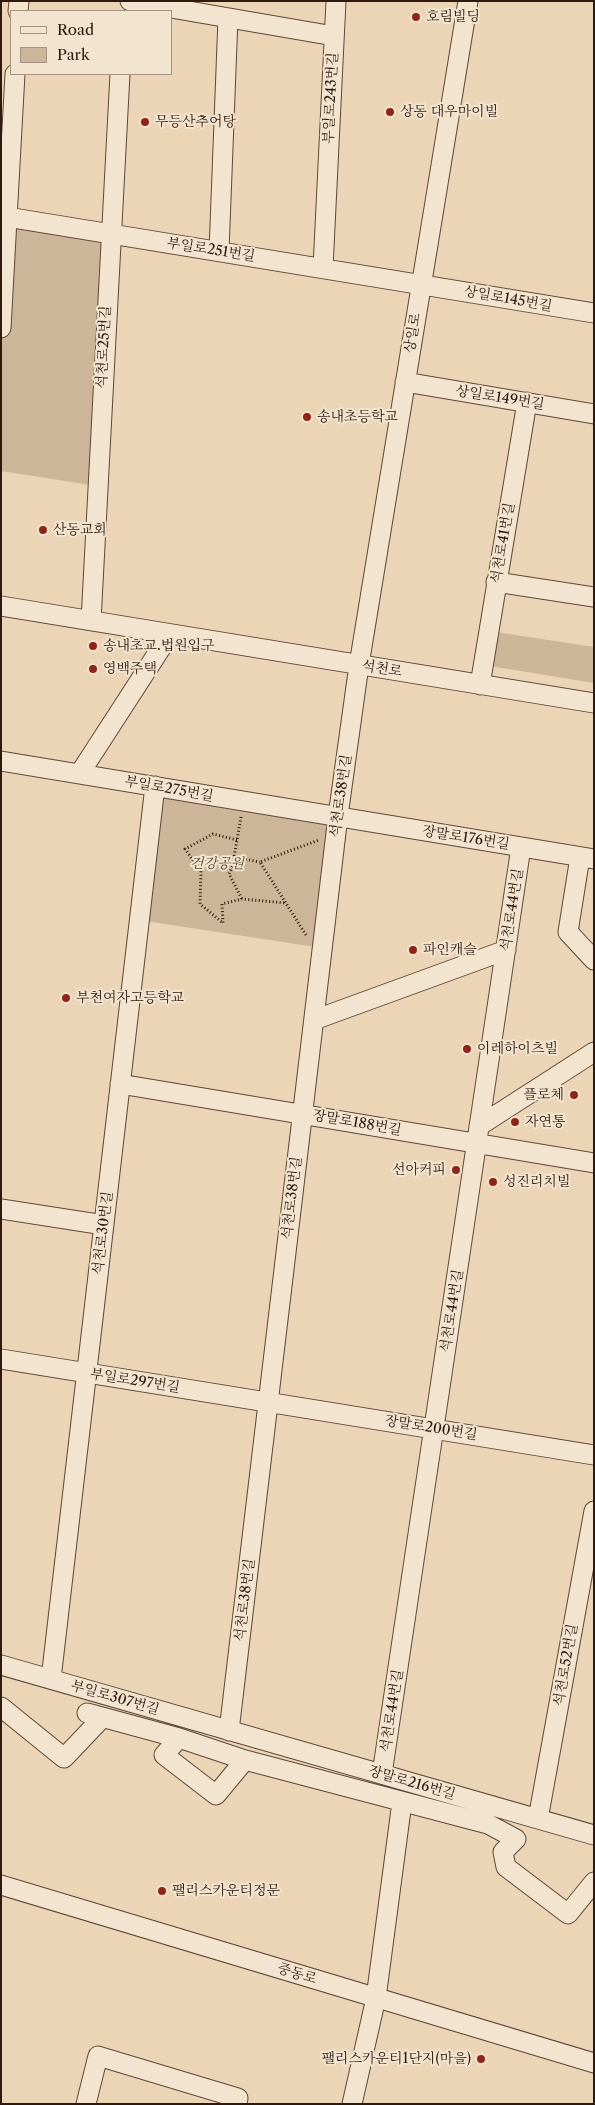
<!DOCTYPE html>
<meta charset="utf-8">
<style>
body{margin:0}
#map{position:relative;width:595px;height:2105px;overflow:hidden;background:#ecd5b6;font-family:"Libre Caslon Text",serif}
canvas{display:block}
.frame{position:absolute;inset:0;border:2px solid #2f180d;pointer-events:none}
.legend{position:absolute;left:10px;top:10px;width:162px;height:65px;box-sizing:border-box;background:#f3e4d0;border:1px solid #a59282;margin:0;padding:6px 9px;list-style:none;font-size:15px;color:#2f180d}
.legend li{display:flex;align-items:center;gap:10px;height:25px}
.legend b{width:25px;border:1px solid #a59282}
</style>
<div id="map">
<canvas width="595" height="2105"></canvas>
<div class="frame"></div>
<ul class="legend">
<li><b style="height:6px;background:#f3e4d0"></b>Road</li>
<li><b style="height:14px;background:#ccb599"></b>Park</li>
</ul>
</div>
<script>
const context = document.querySelector('canvas').getContext('2d');
context.lineJoin = 'round';
function fillPath(path, color) { context.fillStyle = color; context.fill(path, 'evenodd'); }
const toPath = rows => new Path2D(rows.map(r => 'M' + r).join(''));
function strokePath(path, color, width, dash) { context.strokeStyle = color; context.lineWidth = width; context.lineCap = dash ? 'butt' : 'round'; context.setLineDash(dash || []); context.stroke(path); }
function write(font, color, halo, rows, align = 'center') {
  context.font = font + ' "Libre Caslon Text","Noto Serif KR",serif'; context.lineWidth = 4; context.setLineDash([]); context.textBaseline = 'middle'; context.strokeStyle = halo; context.fillStyle = color; for (const [text, x, y, turn = 0] of rows) {
    context.save(); context.translate(x, y); context.rotate((+turn || 0) * Math.PI / 180); context.textAlign = isNaN(turn) ? turn : align; if (halo) context.strokeText(text, 0, 0); context.fillText(text, 0, 0); context.restore();
  }
}
const green = toPath([
 [7,217,110,234,97,486,1,471,1,328],
 [496,632,594,647,594,683,490,666],
 [155,786,338,816,322,948,139,920]
]);
const path = toPath([
 [241,817,234,857,260,862],
 [237,840,213,834,185,849,201,871,200,904,223,923,222,904,242,899,286,903],
 [237,857,229,874,242,899],
 [306,935,260,862,319,840]
]);
const minor = toPath([
 [130,1,334,36],
 [18,11,19,1],
 [1,216,594,313],
 [219,251,228,18],
 [323,268,336,1],
 [1,328,15,74],
 [405,382,594,414],
 [496,582,594,597],
 [1,606,594,703],
 [91,621,120,74],
 [480,685,527,402],
 [1,761,594,859],
 [80,773,170,634],
 [580,857,568,932,594,960],
 [314,1020,506,950],
 [120,1084,594,1163],
 [479,1126,594,1052],
 [1,1209,104,1225],
 [1,1359,594,1455],
 [1,1665,594,1835],
 [51,1679,155,786],
 [1,1707,64,1758,103,1717],
 [87,1713,179,1738],
 [229,1731,338,816,359,665,468,1],
 [245,1760,179,1738,164,1755,216,1795,245,1760,488,1824,516,1839,503,1852,506,1867,568,1914,594,1882],
 [382,1774,521,847],
 [538,1819,594,1511],
 [1,1885,594,2063],
 [86,2104,98,2056,238,2098,237,2104],
 [352,2104,376,1998,402,1802]
]);
const markers = [
 [416,17,5,"#8f2418"],
 [390,112,5,"#8f2418"],
 [145,122,5,"#8f2418"],
 [307,417,5,"#8f2418"],
 [43,530,5,"#8f2418"],
 [93,646,5,"#8f2418"],
 [93,669,5,"#8f2418"],
 [413,950,5,"#8f2418"],
 [66,998,5,"#8f2418"],
 [467,1049,5,"#8f2418"],
 [574,1095,5,"#8f2418"],
 [515,1122,5,"#8f2418"],
 [456,1170,5,"#8f2418"],
 [493,1182,5,"#8f2418"],
 [162,1891,5,"#8f2418"],
 [481,2059,5,"#8f2418"]
];
const poiNames = [
 ["호림빌딩",426,17],
 ["상동 대우마이빌",400,112],
 ["무등산추어탕",155,122],
 ["송내초등학교",317,417],
 ["산동교회",53,530],
 ["송내초교.법원입구",103,646],
 ["영백주택",103,669],
 ["파인캐슬",423,950],
 ["부천여자고등학교",76,998],
 ["이레하이츠빌",477,1049],
 ["플로체",564,1095,"right"],
 ["자연통",525,1122],
 ["선아커피",446,1170,"right"],
 ["성진리치빌",503,1182],
 ["팰리스카운티정문",172,1891],
 ["팰리스카운티1단지(마을)",471,2059,"right"]
];
const streetNames = [
 ["부일로243번길",331,98,-87],
 ["부일로251번길",211,250,9],
 ["상일로145번길",508,299,10],
 ["상일로",413,333,-81],
 ["석천로25번길",104,347,-87],
 ["상일로149번길",500,398,9],
 ["석천로41번길",503,543,-80],
 ["석천로",382,669,9],
 ["부일로275번길",169,789,10],
 ["석천로38번길",341,796,-82],
 ["장말로176번길",466,838,9],
 ["석천로44번길",512,910,-81],
 ["장말로188번길",357,1123,10],
 ["석천로38번길",292,1198,-83],
 ["석천로30번길",103,1233,-83],
 ["석천로44번길",452,1311,-81],
 ["부일로297번길",135,1381,9],
 ["장말로200번길",431,1428,9],
 ["석천로38번길",245,1600,-83],
 ["석천로52번길",566,1665,-80],
 ["부일로307번길",115,1698,16],
 ["석천로44번길",392,1711,-81],
 ["장말로216번길",412,1783,16],
 ["중동로",297,1974,17]
];
const parkNames = [
 ["건강공원",217,864]
];
fillPath(green, '#ccb599');
strokePath(minor, '#5e4737', 21);
strokePath(path, '#2f180d', 3, [1, 2.5]);
strokePath(minor, '#f3e4d0', 19);
for (const [x, y, r, color] of markers) { const dot = new Path2D(); dot.arc(x, y, r, 0, 2 * Math.PI); context.fillStyle = color; context.fill(dot); strokePath(dot, '#f3e4d0', 2); }
write('14px', '#2f180d', '#f3e4d0', poiNames, 'left');
write('14px', '#2f180d', '#f3e4d0', streetNames);
write('italic 14px', '#5e4737', '#f3e4d0', parkNames);
</script>
